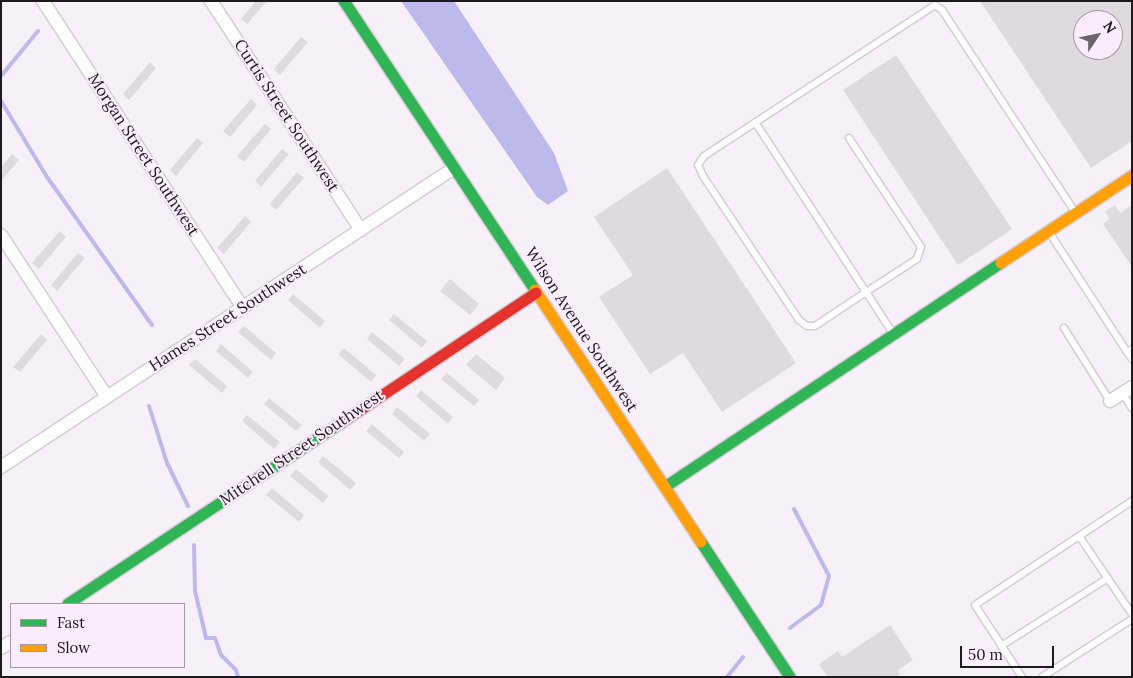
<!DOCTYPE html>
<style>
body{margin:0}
#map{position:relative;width:1133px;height:678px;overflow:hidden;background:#f8f0f9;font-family:Lora,serif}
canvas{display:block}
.frame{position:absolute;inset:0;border:2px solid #1e191f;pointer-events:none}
.legend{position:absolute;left:10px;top:603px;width:175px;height:65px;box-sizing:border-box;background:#fbecfd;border:1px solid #a398a4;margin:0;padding:6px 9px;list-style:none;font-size:15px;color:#1e191f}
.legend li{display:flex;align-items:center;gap:10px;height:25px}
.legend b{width:25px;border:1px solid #a398a4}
.north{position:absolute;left:1073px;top:10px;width:50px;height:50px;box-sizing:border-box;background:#fbecfd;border:1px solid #a398a4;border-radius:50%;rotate:56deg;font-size:14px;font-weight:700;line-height:20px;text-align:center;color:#1e191f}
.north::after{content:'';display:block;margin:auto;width:18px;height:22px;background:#6a646b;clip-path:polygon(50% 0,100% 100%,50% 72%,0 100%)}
.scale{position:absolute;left:960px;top:646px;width:94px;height:22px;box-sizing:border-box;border:2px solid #1e191f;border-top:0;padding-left:6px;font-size:15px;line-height:18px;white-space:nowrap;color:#1e191f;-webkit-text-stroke:4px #fbecfd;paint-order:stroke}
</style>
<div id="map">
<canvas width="1133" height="678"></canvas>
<div class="frame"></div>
<ul class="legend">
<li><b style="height:6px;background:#30b455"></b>Fast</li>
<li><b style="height:6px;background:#ff9f0a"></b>Slow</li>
</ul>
<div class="north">N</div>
<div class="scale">50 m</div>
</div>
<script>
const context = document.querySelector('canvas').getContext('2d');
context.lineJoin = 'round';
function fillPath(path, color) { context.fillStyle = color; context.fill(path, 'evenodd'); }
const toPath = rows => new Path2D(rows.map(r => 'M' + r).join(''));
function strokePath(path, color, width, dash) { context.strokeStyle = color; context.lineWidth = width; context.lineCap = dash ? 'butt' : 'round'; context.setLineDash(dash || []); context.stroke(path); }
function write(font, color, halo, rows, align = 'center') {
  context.font = font + ' Lora,serif'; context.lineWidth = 4; context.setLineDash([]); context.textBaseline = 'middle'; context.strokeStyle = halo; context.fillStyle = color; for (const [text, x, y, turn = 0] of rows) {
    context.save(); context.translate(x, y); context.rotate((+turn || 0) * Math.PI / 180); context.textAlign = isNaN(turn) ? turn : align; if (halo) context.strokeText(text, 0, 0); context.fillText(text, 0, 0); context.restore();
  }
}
const water = toPath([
 [401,1,454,1,554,153,568,191,548,205,537,197]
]);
const stream = toPath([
 [1,76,38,31],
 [1,101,47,177,152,325],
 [149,406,167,463,188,506],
 [194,545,195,591,206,638,215,638,221,655,236,670,238,677],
 [790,628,821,605,829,576,794,509],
 [727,677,743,657]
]);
const building = toPath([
 [256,1,267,1,247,24,241,19],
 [980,1,1132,1,1132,141,1091,168],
 [1083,20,1113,20,1113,50,1083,50],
 [301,37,308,42,280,75,274,69],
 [896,55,1012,229,958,265,843,90],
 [150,62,156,68,129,100,123,94],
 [251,99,257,105,230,137,223,131],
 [265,124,271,129,244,162,237,156],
 [197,138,203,143,176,176,170,170],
 [282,149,289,154,261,187,255,181],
 [12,154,19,160,1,181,1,167],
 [667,168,796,363,722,412,683,353,650,374,599,297,633,275,594,217],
 [297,172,304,178,276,210,270,204],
 [1115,205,1120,213,1132,205,1132,267,1103,224,1110,219,1105,212],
 [245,216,251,222,224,254,217,248],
 [60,231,66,237,39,269,32,263],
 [78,253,85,258,57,291,51,285],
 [450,279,479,304,470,315,440,291],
 [293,294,325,321,320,328,288,300],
 [394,314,427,341,422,348,389,320],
 [244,326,276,353,271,360,238,332],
 [372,332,405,359,399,366,367,339],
 [41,334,47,340,20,372,13,367],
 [221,344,253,372,248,378,216,351],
 [344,348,376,375,371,382,338,354],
 [476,354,505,378,496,390,466,365],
 [195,359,227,386,222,393,189,365],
 [447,373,479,400,474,406,441,379],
 [421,390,453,417,448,424,416,396],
 [269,398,302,425,296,431,264,404],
 [397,407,430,434,424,441,392,414],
 [247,415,280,442,274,449,242,421],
 [372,424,404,452,399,458,366,431],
 [323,456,356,483,350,490,318,462],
 [296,469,328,496,323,503,290,476],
 [272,488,304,515,299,522,266,495],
 [890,625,913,660,898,670,900,674,896,677,828,677,819,664,838,651,842,657]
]);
const lane = toPath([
 [755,122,866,292,917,259,921,247,849,138],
 [1049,232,1127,352,1132,349],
 [1064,328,1110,401],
 [894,335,866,292,815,326,807,326,799,320,703,176,698,165,704,156,935,5,942,10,1075,212],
 [1127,352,1132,359],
 [1122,393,1132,408],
 [1079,536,1132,614],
 [1001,646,1108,578],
 [1022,677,975,605,1132,501],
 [1042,677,1132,619]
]);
const street = toPath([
 [43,1,243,308],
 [211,1,361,230],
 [1,235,107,397],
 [1110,401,1132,387],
 [1,467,454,168],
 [1,648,11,642]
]);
const fast = toPath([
 [344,1,535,290],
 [665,487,1001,263],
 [701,542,790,677],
 [68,604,341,423]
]);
const slow = toPath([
 [1001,263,1132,176],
 [535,290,701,542]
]);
const jam = toPath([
 [341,423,536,293]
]);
const streetNames = [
 ["Curtis Street Southwest",286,116,57],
 ["Morgan Street Southwest",143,155,57],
 ["Hames Street Southwest",228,318,-33],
 ["Wilson Avenue Southwest",581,330,57],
 ["Mitchell Street Southwest",302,448,-34]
];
fillPath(water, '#bdb9ea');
strokePath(stream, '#bdb9ea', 4);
fillPath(building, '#e0d9df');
strokePath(lane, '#d3cdd4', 9);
strokePath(street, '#d3cdd4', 15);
strokePath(fast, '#d3cdd4', 14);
strokePath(slow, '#d3cdd4', 14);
strokePath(jam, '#d3cdd4', 14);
strokePath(lane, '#fefdfe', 6);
strokePath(street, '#fefdfe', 12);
strokePath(fast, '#30b455', 11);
strokePath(slow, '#ff9f0a', 11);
strokePath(jam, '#e5322d', 11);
write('16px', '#1e191f', '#fbecfd', streetNames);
</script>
